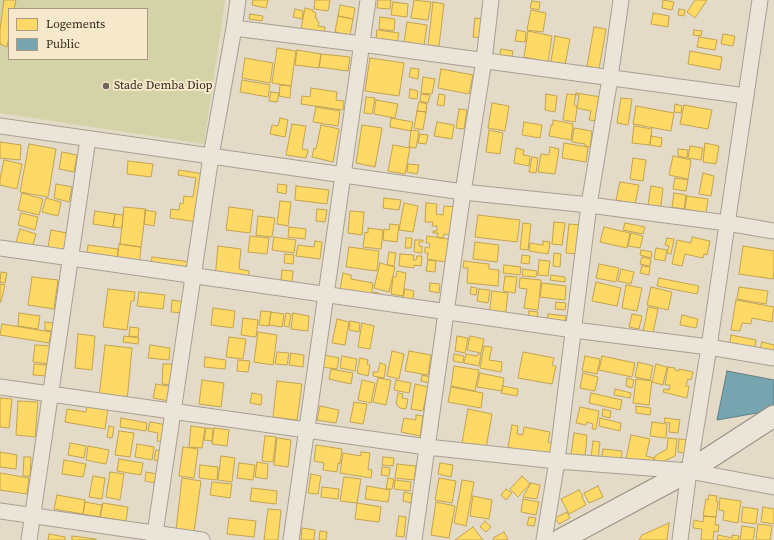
<!DOCTYPE html>
<style>
body{margin:0}
#map{position:relative;width:774px;height:540px;overflow:hidden;background:#e3dac7;font-family:"Source Serif 4",serif}
canvas{display:block}
.legend{position:absolute;left:8px;top:8px;width:140px;height:52px;box-sizing:border-box;background:#f6e8cb;border:1px solid #a99a84;margin:0;padding:5px 7px;list-style:none;font-size:12px;color:#35261a}
.legend li{display:flex;align-items:center;gap:8px;height:20px}
.legend b{width:20px;border:1px solid #a99a84}
</style>
<div id="map">
<canvas width="774" height="540"></canvas>
<ul class="legend">
<li><b style="height:11px;background:#ffd966"></b>Logements</li>
<li><b style="height:11px;background:#76a5af"></b>Public</li>
</ul>
</div>
<script>
const context = document.querySelector('canvas').getContext('2d');
context.lineJoin = 'round';
function fillPath(path, color) { context.fillStyle = color; context.fill(path, 'evenodd'); }
const toPath = rows => new Path2D(rows.map(r => 'M' + r).join(''));
function strokePath(path, color, width, dash) { context.strokeStyle = color; context.lineWidth = width; context.lineCap = dash ? 'butt' : 'round'; context.setLineDash(dash || []); context.stroke(path); }
function write(font, color, halo, rows, align = 'center') {
  context.font = font + ' "Source Serif 4",serif'; context.lineWidth = 4; context.setLineDash([]); context.textBaseline = 'middle'; context.strokeStyle = halo; context.fillStyle = color; for (const [text, x, y, turn = 0] of rows) {
    context.save(); context.translate(x, y); context.rotate((+turn || 0) * Math.PI / 180); context.textAlign = isNaN(turn) ? turn : align; if (halo) context.strokeText(text, 0, 0); context.fillText(text, 0, 0); context.restore();
  }
}
const green = toPath([
 [0,0,225,0,204,144,0,113],
 [9,9,147,9,147,59,9,59]
]);
const homes = toPath([
 [4,0,16,0,14,9,9,9,9,36,7,47,0,44,0,29,4,0],
 [253,0,268,0,266,8,252,5,253,0],
 [315,0,330,0,328,11,314,9,315,0],
 [378,0,391,0,390,9,377,8,378,0],
 [414,0,431,2,428,20,411,18,414,0],
 [663,0,674,2,672,10,662,8,663,0],
 [695,0,707,0,695,18,687,12,695,0],
 [532,1,540,2,539,10,530,8,532,1],
 [393,2,408,4,407,17,391,15,393,2],
 [433,2,444,4,439,46,428,45,433,2],
 [340,5,355,8,353,19,338,16,340,5],
 [305,8,313,10,313,12,316,13,315,18,317,18,317,21,319,22,318,26,325,27,324,33,301,29,305,8],
 [295,9,303,11,302,19,293,17,295,9],
 [679,9,685,10,684,16,678,15,679,9],
 [531,10,546,13,543,32,527,30,531,10],
 [653,13,669,16,668,27,651,24,653,13],
 [250,14,263,16,262,21,249,19,250,14],
 [338,16,353,19,350,35,335,32,338,16],
 [380,17,395,19,394,31,379,29,380,17],
 [475,18,483,19,481,38,473,37,475,18],
 [407,22,427,25,424,46,404,43,407,22],
 [594,27,606,29,599,69,587,66,594,27],
 [377,30,399,33,397,43,376,40,377,30],
 [517,30,526,32,525,42,515,41,517,30],
 [694,30,702,31,701,36,693,35,694,30],
 [528,31,552,36,548,62,524,57,528,31],
 [723,34,735,36,733,46,721,44,723,34],
 [555,36,570,39,565,65,551,62,555,36],
 [699,37,717,40,715,50,697,47,699,37],
 [277,48,296,51,291,86,272,83,277,48],
 [501,49,513,51,511,61,499,58,501,49],
 [297,50,321,54,319,68,295,65,297,50],
 [690,51,722,57,720,70,688,64,690,51],
 [321,54,350,57,348,71,319,67,321,54],
 [245,58,273,63,270,83,242,78,245,58],
 [370,58,404,63,399,96,365,91,370,58],
 [411,68,419,69,418,79,409,77,411,68],
 [441,69,473,75,469,94,438,88,441,69],
 [423,77,435,79,432,94,421,93,423,77],
 [242,80,270,85,268,97,240,92,242,80],
 [280,85,291,86,290,98,279,96,280,85],
 [311,88,337,92,336,100,344,101,343,110,301,104,302,96,310,97,311,88],
 [410,89,418,91,417,99,409,98,410,89],
 [271,92,279,93,277,102,269,101,271,92],
 [576,93,601,97,598,121,589,120,591,111,577,108,577,106,574,105,576,93],
 [421,94,430,95,428,103,420,101,421,94],
 [439,94,445,95,444,106,437,105,439,94],
 [546,94,557,96,555,112,545,110,546,94],
 [567,94,579,95,575,122,563,120,567,94],
 [366,97,375,98,372,114,364,113,366,97],
 [621,98,632,99,628,125,617,123,621,98],
 [376,100,398,104,395,118,374,114,376,100],
 [419,102,427,104,426,112,417,111,419,102],
 [492,103,509,106,505,131,488,128,492,103],
 [675,104,682,106,681,113,674,112,675,104],
 [684,105,712,110,708,129,680,124,684,105],
 [636,106,674,113,671,131,633,124,636,106],
 [316,107,340,111,338,126,313,122,316,107],
 [459,109,467,110,464,129,456,128,459,109],
 [417,111,426,112,423,130,414,128,417,111],
 [280,118,288,120,285,137,270,134,272,125,278,126,280,118],
 [391,118,413,122,411,131,390,127,391,118],
 [553,120,573,124,571,140,549,136,551,125,553,125,553,120],
 [437,122,454,125,452,139,434,136,437,122],
 [524,122,542,125,540,138,522,135,524,122],
 [292,124,306,126,302,149,308,150,306,158,286,155,292,124],
 [321,125,339,129,333,162,312,157,314,148,316,149,321,125],
 [362,125,382,128,375,167,356,163,362,125],
 [634,126,652,129,650,145,632,143,634,126],
 [574,128,592,131,590,147,585,146,585,144,572,142,574,128],
 [411,130,419,131,416,148,409,147,411,130],
 [489,130,503,133,500,154,486,152,489,130],
 [420,134,428,135,426,144,418,143,420,134],
 [651,136,662,138,661,147,650,145,651,136],
 [0,142,21,145,20,160,0,158,0,142],
 [564,143,588,147,586,162,562,158,564,143],
 [705,143,719,146,716,164,703,162,705,143],
 [29,144,56,149,48,197,20,192,29,144],
 [393,145,410,148,405,174,388,171,393,145],
 [690,146,703,148,701,160,688,158,690,146],
 [550,147,559,149,555,174,538,172,541,154,549,155,550,147],
 [516,148,524,150,523,155,530,156,529,166,514,163,516,148],
 [678,149,688,150,687,158,678,156,678,149],
 [62,152,77,155,74,172,59,169,62,152],
 [673,156,691,160,688,179,669,175,673,156],
 [532,157,538,158,536,173,529,172,532,157],
 [633,158,646,160,643,181,630,179,633,158],
 [4,160,22,164,17,189,0,185,0,179,4,160],
 [128,161,153,164,151,177,127,174,128,161],
 [408,164,419,165,417,174,407,172,408,164],
 [179,170,204,174,197,222,170,218,171,209,179,210,180,203,183,204,184,196,193,197,196,178,178,175,179,170],
 [703,173,714,176,711,196,699,194,703,173],
 [675,178,688,180,686,191,673,189,675,178],
 [620,182,639,185,635,204,616,200,620,182],
 [56,184,72,187,69,202,54,198,56,184],
 [278,184,287,185,286,194,277,192,278,184],
 [296,186,329,190,327,204,295,200,296,186],
 [651,186,663,188,660,213,647,211,651,186],
 [22,193,43,199,39,215,18,210,22,193],
 [674,193,686,195,684,209,672,207,674,193],
 [687,196,708,199,706,213,685,209,687,196],
 [46,198,61,202,58,216,42,212,46,198],
 [384,198,401,200,399,210,383,208,384,198],
 [280,201,291,202,288,226,277,224,280,201],
 [404,203,418,206,413,232,399,230,404,203],
 [426,203,437,204,436,214,443,215,444,206,458,207,456,235,444,234,443,238,437,237,438,233,433,233,433,231,437,231,437,226,432,226,433,222,425,222,426,203],
 [124,207,146,209,141,247,120,244,124,207],
 [229,207,253,210,250,233,226,230,229,207],
 [317,209,327,210,325,222,316,221,317,209],
 [145,210,156,212,154,226,144,224,145,210],
 [95,211,115,214,113,227,93,224,95,211],
 [350,211,364,212,362,235,348,233,350,211],
 [21,213,38,217,35,230,18,225,21,213],
 [115,214,123,215,122,228,113,227,115,214],
 [478,215,520,220,517,242,475,237,478,215],
 [258,216,275,218,272,237,256,235,258,216],
 [554,222,565,223,562,245,552,244,554,222],
 [523,223,531,224,528,250,520,249,523,223],
 [625,223,645,227,643,234,623,230,625,223],
 [390,224,399,225,397,242,383,240,384,229,389,230,390,224],
 [569,224,582,225,578,254,566,253,569,224],
 [289,227,306,229,305,239,288,237,289,227],
 [604,227,630,233,627,248,600,242,604,227],
 [368,228,383,230,381,249,363,247,365,232,368,233,368,228],
 [20,229,36,234,31,251,15,246,20,229],
 [51,230,67,233,63,256,47,253,51,230],
 [631,233,643,236,640,248,628,246,631,233],
 [250,236,269,238,267,254,248,252,250,236],
 [427,236,455,240,452,263,427,259,428,253,425,253,425,247,429,248,430,243,426,243,427,236],
 [274,237,296,240,294,253,272,250,274,237],
 [692,237,710,241,707,255,704,254,703,258,685,254,682,266,672,264,677,240,691,243,692,237],
 [406,238,412,238,411,248,405,248,406,238],
 [667,238,674,239,671,254,667,253,669,246,665,245,667,238],
 [415,240,423,240,423,242,419,242,419,246,422,246,422,253,414,252,415,240],
 [315,241,322,242,320,259,296,256,298,245,314,247,315,241],
 [543,241,550,242,548,254,529,251,530,243,543,245,543,241],
 [475,242,499,245,497,262,473,259,475,242],
 [119,244,141,247,139,266,117,263,119,244],
 [88,245,118,249,117,263,87,259,88,245],
 [218,246,241,249,239,269,249,271,248,282,215,278,218,246],
 [743,246,774,251,774,271,773,279,739,274,743,246],
 [349,247,379,251,377,271,346,267,349,247],
 [656,248,667,250,665,261,654,259,656,248],
 [641,250,652,252,651,258,640,255,641,250],
 [389,252,396,253,394,266,387,265,389,252],
 [554,253,561,254,560,267,553,266,554,253],
 [285,254,294,255,293,264,284,263,285,254],
 [400,254,414,255,413,260,416,260,417,256,422,256,421,266,414,265,414,268,399,266,400,254],
 [522,255,530,256,529,264,521,263,522,255],
 [152,257,191,262,190,271,151,266,152,257],
 [642,257,651,259,650,266,640,264,642,257],
 [428,260,436,261,435,272,426,271,428,260],
 [539,260,550,261,548,276,538,275,539,260],
 [464,261,489,264,489,269,499,270,498,286,467,283,468,268,463,268,464,261],
 [380,263,395,267,389,292,374,288,380,263],
 [599,264,619,268,616,282,596,278,599,264],
 [504,265,521,267,520,275,503,273,504,265],
 [642,266,650,267,649,275,640,273,642,266],
 [523,269,537,271,536,277,522,276,523,269],
 [621,269,634,272,631,284,618,281,621,269],
 [282,270,293,271,292,282,281,280,282,270],
 [397,271,406,273,403,296,391,294,393,277,396,277,397,271],
 [1,272,7,273,5,283,0,282,1,272],
 [343,273,351,275,351,279,373,283,372,292,379,293,378,301,339,295,343,273],
 [551,275,565,277,565,282,550,280,551,275],
 [505,276,517,277,515,293,503,291,505,276],
 [32,277,58,280,54,309,28,305,32,277],
 [520,278,541,280,538,310,524,308,527,289,519,288,520,278],
 [659,278,699,286,697,294,657,286,659,278],
 [596,282,621,288,617,306,592,301,596,282],
 [430,283,440,284,439,293,429,291,430,283],
 [542,283,566,286,565,300,540,297,542,283],
 [0,284,5,285,1,302,0,302,0,284],
 [626,285,642,288,637,311,622,308,626,285],
 [471,287,477,288,476,295,470,294,471,287],
 [651,287,672,292,668,310,647,305,651,287],
 [739,287,768,291,766,304,737,299,739,287],
 [108,289,135,292,134,301,131,301,127,330,103,327,108,289],
 [405,289,414,291,412,305,401,299,401,298,403,298,405,289],
 [479,289,490,290,488,303,477,301,479,289],
 [492,291,508,293,505,318,489,316,492,291],
 [139,292,165,295,163,309,137,306,139,292],
 [172,300,185,302,183,313,171,312,172,300],
 [736,300,774,307,772,322,752,318,751,324,742,323,740,331,731,330,736,300],
 [556,302,566,303,565,310,555,309,556,302],
 [648,307,658,309,652,338,642,336,648,307],
 [213,308,235,311,233,328,211,325,213,308],
 [261,311,271,312,269,326,259,325,261,311],
 [529,311,538,312,536,322,528,321,529,311],
 [271,312,284,314,282,327,269,325,271,312],
 [19,313,40,316,38,329,18,326,19,313],
 [286,313,291,314,289,327,284,326,286,313],
 [293,313,309,316,308,331,291,329,293,313],
 [548,314,566,316,564,326,547,324,548,314],
 [632,314,642,316,639,329,629,327,632,314],
 [682,315,698,319,696,328,680,325,682,315],
 [243,318,258,320,256,337,241,335,243,318],
 [337,319,349,322,345,345,332,343,337,319],
 [350,321,360,323,359,332,349,330,350,321],
 [45,322,54,323,53,331,45,330,45,322],
 [362,323,374,326,370,349,358,347,362,323],
 [2,324,51,332,49,343,0,335,2,324],
 [130,327,139,328,138,337,129,336,130,327],
 [258,332,277,335,273,365,254,362,258,332],
 [78,334,95,336,92,370,75,368,78,334],
 [731,335,756,340,754,353,729,349,731,335],
 [124,336,139,338,138,344,123,342,124,336],
 [457,336,468,338,465,353,455,351,457,336],
 [470,336,484,339,481,353,467,350,470,336],
 [229,337,246,339,243,359,226,357,229,337],
 [762,342,774,345,774,356,759,353,762,342],
 [35,345,52,346,51,364,33,362,35,345],
 [105,345,132,348,127,401,99,398,105,345],
 [150,345,170,348,169,360,148,358,150,345],
 [484,346,492,347,489,360,502,362,501,372,480,368,484,346],
 [392,351,404,354,399,379,387,376,392,351],
 [409,351,431,355,428,375,405,371,409,351],
 [277,352,289,353,287,365,275,364,277,352],
 [523,352,554,358,552,365,556,366,552,384,518,378,523,352],
 [291,353,304,355,303,367,289,365,291,353],
 [454,354,464,356,463,363,453,361,454,354],
 [466,354,477,356,478,354,481,354,479,366,464,363,466,354],
 [324,355,339,358,337,369,322,367,324,355],
 [342,356,357,359,355,371,340,368,342,356],
 [585,356,600,359,597,374,582,371,585,356],
 [602,356,635,363,632,377,599,370,602,356],
 [205,357,226,360,225,369,204,367,205,357],
 [360,358,368,360,367,364,370,365,368,376,357,373,360,358],
 [238,360,250,361,248,372,237,371,238,360],
 [638,362,653,366,650,380,635,377,638,362],
 [380,363,386,365,384,378,373,376,373,372,378,372,380,363],
 [34,364,47,365,46,376,33,375,34,364],
 [163,364,172,364,171,385,162,384,163,364],
 [656,364,667,367,663,385,652,382,656,364],
 [454,366,479,370,475,391,451,386,454,366],
 [668,367,675,368,675,370,679,371,679,369,693,372,691,380,688,379,686,386,689,386,687,398,663,392,664,389,669,390,670,385,665,385,668,367],
 [331,369,353,373,351,384,329,379,331,369],
 [480,373,504,378,502,391,477,387,480,373],
 [583,373,598,377,595,391,580,388,583,373],
 [422,375,430,377,429,383,421,381,422,375],
 [378,378,391,380,386,405,373,402,378,378],
 [627,378,634,380,632,388,626,386,627,378],
 [636,379,652,381,649,405,633,403,636,379],
 [202,380,224,383,221,407,199,404,202,380],
 [362,380,375,383,371,403,358,400,362,380],
 [396,380,411,383,409,393,394,390,396,380],
 [277,381,302,384,297,420,273,417,277,381],
 [156,384,172,387,169,401,153,398,156,384],
 [415,384,428,387,423,411,411,409,415,384],
 [503,386,518,389,517,396,501,393,503,386],
 [451,387,483,393,481,408,448,402,451,387],
 [615,389,631,393,630,398,614,395,615,389],
 [252,393,262,395,261,405,250,403,252,393],
 [398,393,403,394,402,398,408,399,406,409,400,408,396,404,398,393],
 [591,393,622,400,620,410,589,403,591,393],
 [0,398,12,399,9,428,0,427,0,398],
 [18,401,38,402,35,437,16,435,18,401],
 [354,402,367,404,363,424,350,422,354,402],
 [87,405,108,408,105,429,65,422,67,409,86,412,87,405],
 [320,406,339,410,336,423,317,420,320,406],
 [636,406,651,408,650,415,636,413,636,406],
 [580,407,599,411,596,429,592,429,593,424,587,422,586,425,576,423,580,407],
 [468,409,492,414,486,448,462,443,468,409],
 [603,409,611,411,610,418,602,416,603,409],
 [416,415,423,416,420,436,401,432,404,418,416,420,416,415],
 [121,418,147,423,146,431,120,427,121,418],
 [600,418,621,423,620,431,599,426,600,418],
 [665,418,680,420,678,433,669,432,670,423,664,422,665,418],
 [150,422,167,425,164,442,157,441,158,433,148,431,150,422],
 [652,422,667,424,666,438,650,436,652,422],
 [512,425,518,426,517,434,523,435,524,427,550,432,548,442,552,443,550,458,514,452,515,449,508,447,512,425],
 [109,426,114,427,112,438,107,437,109,426],
 [191,426,205,428,202,448,189,447,191,426],
 [206,428,213,429,212,441,204,440,206,428],
 [214,428,229,430,227,446,212,444,214,428],
 [119,431,134,433,130,457,115,455,119,431],
 [574,433,587,435,585,457,571,455,574,433],
 [631,435,650,439,646,456,654,458,652,468,626,459,631,435],
 [265,436,276,437,273,462,262,461,265,436],
 [277,438,291,440,288,467,274,465,277,438],
 [668,438,677,439,675,456,654,466,655,456,667,449,668,438],
 [679,439,691,440,689,454,678,452,679,439],
 [593,441,600,442,598,459,591,458,593,441],
 [70,443,86,446,84,458,68,455,70,443],
 [137,444,154,447,152,460,135,457,137,444],
 [316,445,342,449,340,464,338,463,337,472,323,470,324,463,314,461,316,445],
 [88,446,109,450,106,464,86,460,88,446],
 [183,447,198,449,194,478,179,476,183,447],
 [603,449,622,451,621,464,601,462,603,449],
 [156,450,163,451,162,462,154,460,156,450],
 [0,452,17,455,16,469,0,467,0,452],
 [361,452,370,453,368,469,372,470,371,478,340,473,343,453,361,456,361,452],
 [221,456,235,458,232,482,218,480,221,456],
 [24,457,31,457,30,476,23,476,24,457],
 [383,457,394,458,393,466,382,465,383,457],
 [119,459,143,463,141,475,117,471,119,459],
 [64,460,86,464,83,477,62,474,64,460],
 [257,462,268,464,267,479,255,477,257,462],
 [239,463,255,465,253,480,237,478,239,463],
 [440,463,453,465,451,477,438,474,440,463],
 [397,464,416,466,414,480,395,478,397,464],
 [200,465,218,467,217,480,199,478,200,465],
 [382,467,390,468,389,476,381,475,382,467],
 [110,472,124,474,120,500,106,497,110,472],
 [146,472,162,475,161,484,145,481,146,472],
 [0,473,29,478,27,494,0,490,0,473],
 [311,474,321,476,318,494,308,493,311,474],
 [93,476,105,478,102,499,89,497,93,476],
 [522,476,530,484,518,497,510,489,522,476],
 [344,477,361,479,357,503,340,501,344,477],
 [182,478,201,481,194,532,176,530,182,478],
 [388,478,394,479,392,489,386,489,388,478],
 [439,478,456,481,452,503,435,500,439,478],
 [395,480,411,482,410,491,394,489,395,480],
 [462,480,474,482,466,526,454,523,462,480],
 [212,482,232,484,230,498,210,495,212,482],
 [531,483,540,485,537,499,523,497,531,483],
 [367,486,390,490,388,502,365,499,367,486],
 [598,486,603,497,589,503,584,493,598,486],
 [322,487,339,489,338,499,321,497,322,487],
 [252,488,277,491,276,504,250,501,252,488],
 [506,489,512,493,506,500,501,495,506,489],
 [579,490,583,496,582,497,586,505,569,514,561,499,579,490],
 [404,492,412,494,411,503,403,501,404,492],
 [57,495,85,500,83,514,54,509,57,495],
 [709,495,717,496,716,501,718,501,716,517,703,516,706,499,708,500,709,495],
 [473,496,492,500,489,519,470,516,473,496],
 [720,498,741,501,738,523,723,520,724,511,719,510,720,498],
 [523,499,539,502,536,515,521,512,523,499],
 [85,502,102,505,100,517,83,514,85,502],
 [436,502,455,506,449,538,431,535,436,502],
 [103,503,128,507,126,521,100,517,103,503],
 [357,503,381,507,379,522,355,519,357,503],
 [743,507,758,509,756,524,741,522,743,507],
 [763,507,774,509,774,524,761,522,763,507],
 [268,509,281,510,278,540,264,540,268,509],
 [567,512,570,518,559,524,555,518,567,512],
 [399,516,406,517,404,537,396,536,399,516],
 [704,516,716,517,715,525,719,525,718,532,714,531,713,540,701,540,702,529,693,528,694,520,703,522,704,516],
 [529,517,536,518,534,526,527,525,529,517],
 [229,518,256,521,254,537,227,534,229,518],
 [485,521,491,527,486,532,480,527,485,521],
 [669,523,667,540,639,540,642,535,669,523],
 [758,524,772,526,770,540,756,540,758,524],
 [742,526,755,528,753,540,740,540,742,526],
 [473,527,483,540,455,540,473,527],
 [302,528,315,530,314,540,301,540,302,528],
 [320,531,327,532,326,540,319,540,320,531],
 [504,532,508,540,494,540,493,538,504,532],
 [49,534,65,537,65,540,48,540,49,534],
 [718,535,732,538,732,535,739,536,738,540,717,540,718,535],
 [72,536,96,539,96,540,72,540,72,536]
]);
const public = toPath([
 [727,371,774,380,774,406,763,412,717,420,727,371]
]);
const street = toPath([
 [234,28,361,44,746,96],
 [0,126,463,192,589,205,727,223,774,231],
 [0,248,574,330,709,347,774,358],
 [0,387,427,447,557,461,689,471,774,487],
 [0,511,202,540],
 [29,540,88,139],
 [154,540,211,156,234,28,238,0],
 [291,540,368,0],
 [414,540,463,192,484,60,491,0],
 [544,540,557,461,589,205,610,78,621,0],
 [680,540,689,471,709,347,760,0]
]);
const secondary = toPath([
 [560,540,689,471,774,416]
]);
const markers = [
 [106,86,4,"#726557"]
];
const poiNames = [
 ["Stade Demba Diop",114,86]
];
fillPath(green, '#d4d3a8');
fillPath(homes, '#ffd966');
strokePath(homes, '#c2a34f', 1);
fillPath(public, '#76a5af');
strokePath(public, '#627f82', 1);
strokePath(street, '#a89f91', 17);
strokePath(secondary, '#978e81', 23);
strokePath(street, '#ebe4d9', 15);
strokePath(secondary, '#ebe4d9', 21);
for (const [x, y, r, color] of markers) { const dot = new Path2D(); dot.arc(x, y, r, 0, 2 * Math.PI); context.fillStyle = color; context.fill(dot); strokePath(dot, '#f6e8cb', 1.5); }
write('12px', '#35261a', '#f6e8cb', poiNames, 'left');
</script>
